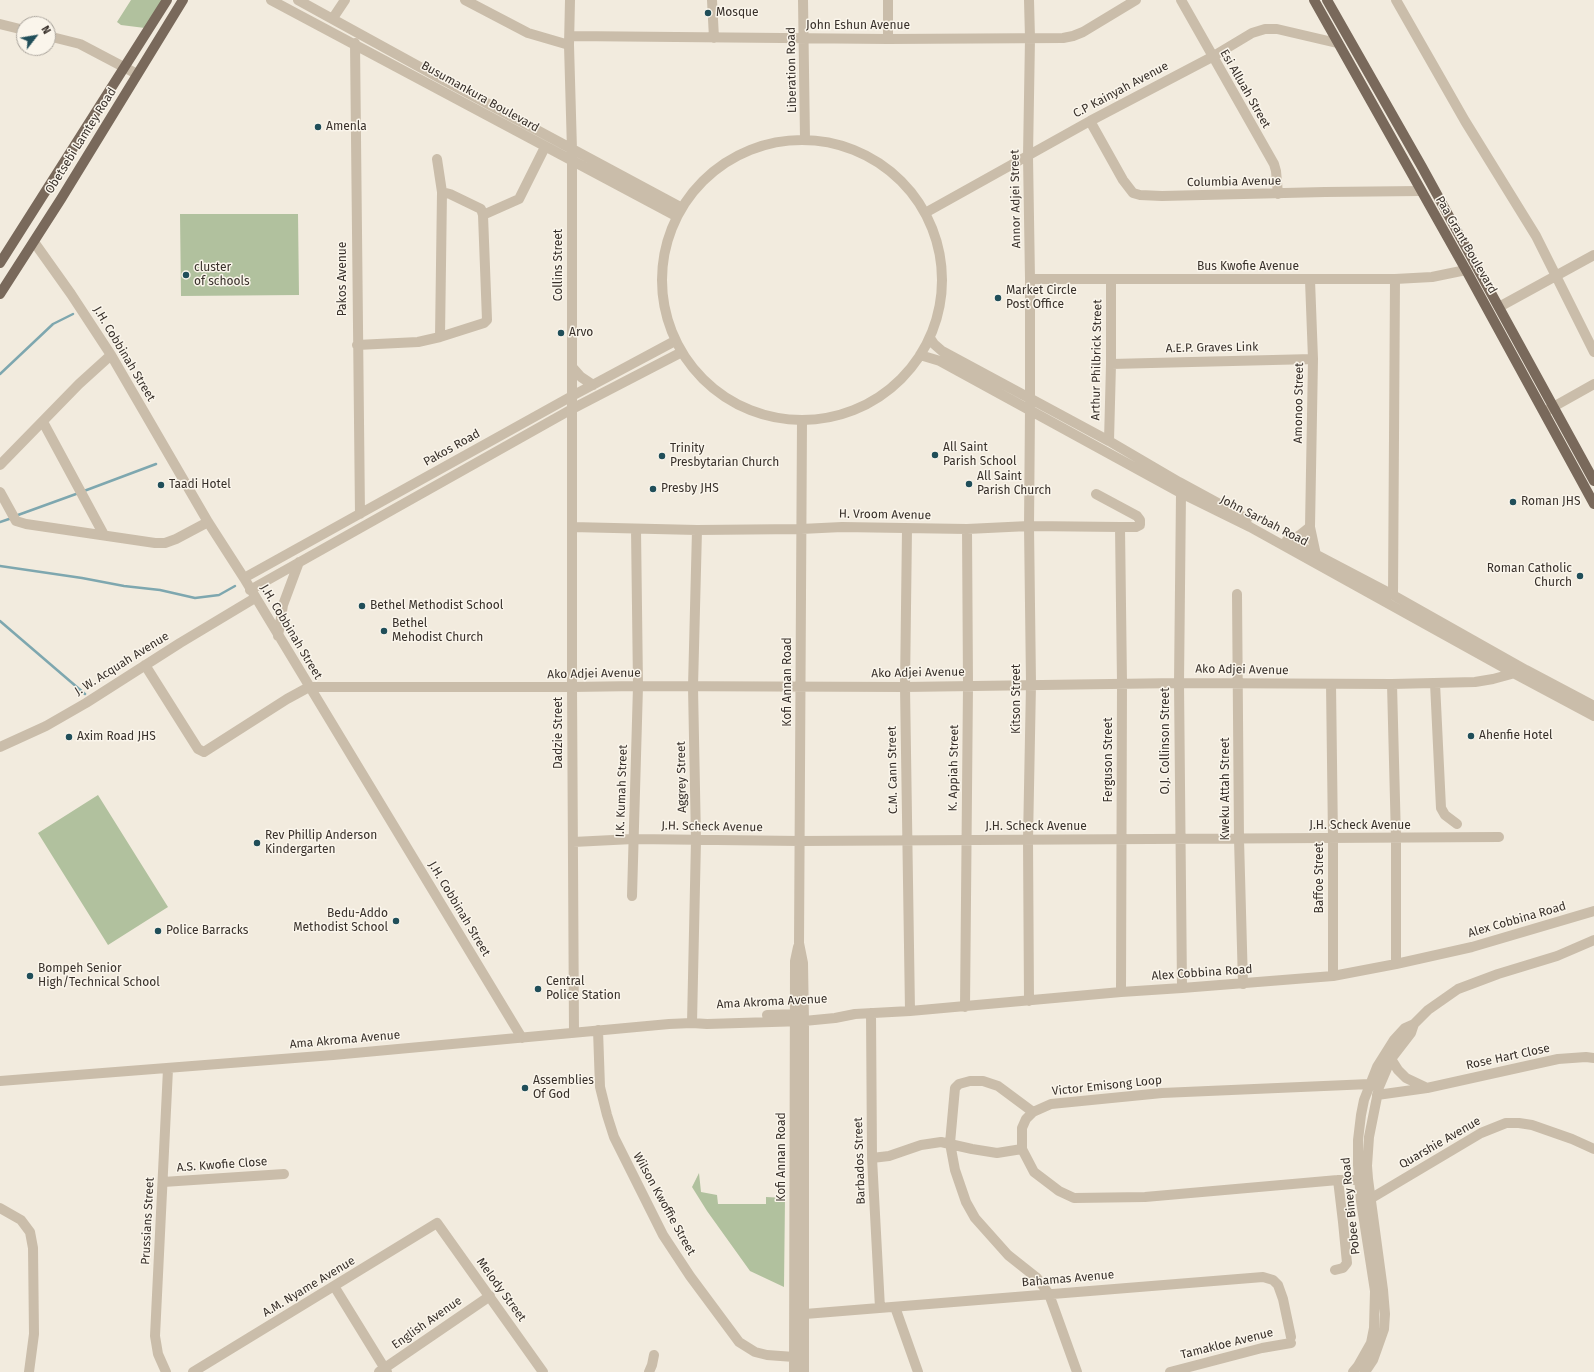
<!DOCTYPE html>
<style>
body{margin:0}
#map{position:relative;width:1594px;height:1372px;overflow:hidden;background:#f2ebde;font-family:"Fira Sans",sans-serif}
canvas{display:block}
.north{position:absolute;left:16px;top:16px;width:40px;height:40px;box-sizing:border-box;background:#faf5eb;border:1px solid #aca69e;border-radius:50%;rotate:59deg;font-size:11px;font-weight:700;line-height:16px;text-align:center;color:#38302a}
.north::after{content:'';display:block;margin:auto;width:14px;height:18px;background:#204e59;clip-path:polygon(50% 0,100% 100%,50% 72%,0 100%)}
</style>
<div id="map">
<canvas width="1594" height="1372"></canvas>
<div class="north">N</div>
</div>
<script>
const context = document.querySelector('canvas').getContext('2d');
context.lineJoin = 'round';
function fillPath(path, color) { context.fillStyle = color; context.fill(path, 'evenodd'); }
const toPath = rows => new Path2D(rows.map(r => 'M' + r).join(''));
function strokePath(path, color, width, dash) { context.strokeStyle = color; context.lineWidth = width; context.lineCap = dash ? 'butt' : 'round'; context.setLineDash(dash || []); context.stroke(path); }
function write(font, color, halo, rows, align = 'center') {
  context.font = font + ' "Fira Sans",sans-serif'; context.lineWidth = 3; context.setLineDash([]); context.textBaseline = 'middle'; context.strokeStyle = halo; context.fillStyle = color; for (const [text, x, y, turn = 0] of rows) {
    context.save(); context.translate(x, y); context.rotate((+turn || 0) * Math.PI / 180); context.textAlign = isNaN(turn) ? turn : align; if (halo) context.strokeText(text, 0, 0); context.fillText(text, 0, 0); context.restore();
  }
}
const green = toPath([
 [131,0,162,0,145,28,121,25,117,22],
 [180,214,298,214,299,295,181,296],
 [98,795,168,907,108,945,38,833],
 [699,1173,701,1192,717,1195,718,1204,766,1204,766,1197,785,1198,784,1287,750,1271,707,1211,692,1187]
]);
const stream = toPath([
 [0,374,53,324,73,314],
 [84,491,156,464],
 [18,515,76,494],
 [0,522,9,519],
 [0,566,82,578,124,586,160,590,195,598,219,595,235,586],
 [0,621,85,694]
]);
const minor = toPath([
 [271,0,676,216],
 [298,0,438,77,682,208],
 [465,0,528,33,569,45],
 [570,0,569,45,572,150,572,687,574,1032],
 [712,0,714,38],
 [803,0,805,139],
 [888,0,888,39],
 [1181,0,1274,164,1276,171,1278,194],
 [1396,0,1465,121,1536,236,1594,352],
 [333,18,345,0],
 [0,24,24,30],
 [48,36,80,44,137,74],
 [570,36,888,39,1063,38,1073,36,1083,32,1136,0],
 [355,43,360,514],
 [1090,121,1123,180,1133,193,1140,195,1162,196,1325,192,1420,191],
 '662 280a140 140 0 1 1 280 0a140 140 0 1 1-280 0Z',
 [437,159,442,192],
 [925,213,1090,121,1212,57,1252,33,1265,29,1277,29,1337,43],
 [483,215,519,199,545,147],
 [34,242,71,294,111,355,208,522,244,578,522,1038],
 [1030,279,1395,279,1432,277,1466,270],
 [1310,280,1313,359,1310,527,1316,555],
 [1499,307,1594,255],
 [930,338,934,344,942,351,1109,441,1179,482,1247,519],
 [357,345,418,342,440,337,484,323,487,320,483,215,481,209,450,194,442,192,440,337],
 [920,355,940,361,1181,493,1250,527,1515,674,1594,716],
 [1111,364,1313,359],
 [573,368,581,377,593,385],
 [1546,411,1594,384],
 [802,421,799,943,803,963,804,1021,804,1372],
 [43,422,104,535],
 [1109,441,1111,364,1111,280],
 [0,465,79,384,111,355],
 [0,492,16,521,26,524,155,543,165,543,176,539,208,522],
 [1181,493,1179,683,1182,988],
 [572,527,697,530,801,529,842,527,967,529,1029,526,1120,527,1136,527,1140,525,1140,520,1137,516,1096,494],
 [1120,527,1122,683,1121,992],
 [907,529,905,687,910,1011],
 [1287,540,1294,539,1300,535,1310,527],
 [1290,541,1393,595,1526,670,1594,706],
 [244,578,572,396,673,342],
 [250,590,572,409,680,353],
 [1237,594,1239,839,1243,984],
 [1393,595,1395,279],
 [278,636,283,605,299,562],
 [145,665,198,749,204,752,287,699,309,687,572,687,638,686,905,687,1179,683,1392,684,1475,682,1493,679,1526,670],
 [1435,683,1441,808,1445,815,1457,824],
 [1331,684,1333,839,1333,976],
 [1392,684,1396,839,1396,964],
 [0,747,46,726,86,703,180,643,255,598],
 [573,842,633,839,800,841,1499,837],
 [632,896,638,686,636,529],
 [1029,1001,1028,840,1031,684,1029,526,1030,410,1030,279,1028,156,1030,38,1029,0],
 [965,1007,968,685,967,529],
 [871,1013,872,1158,880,1308],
 [767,1015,801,1014],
 [692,1023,696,840,693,687,697,530],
 [598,1030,600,1087,607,1115,614,1137,663,1235,690,1276,739,1342,755,1352,767,1355,794,1357],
 [1391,1059,1398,1070,1406,1078,1425,1087],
 [0,1081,333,1055,669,1024,692,1023,707,1024,804,1021,835,1018,855,1014,910,1011,1121,992,1182,988,1333,976,1396,964,1472,947,1594,911],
 [1377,1095,1427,1088,1558,1059,1586,1057,1594,1058],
 [1033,1112,998,1086,983,1081,970,1081,959,1084,955,1088,950,1143,952,1154,955,1170,966,1202,975,1218,1008,1255,1037,1278,1049,1294,1077,1372],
 [872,1158,889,1156,921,1145,941,1142,972,1149,997,1153,1022,1149],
 [1360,1180,1338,1180,1145,1197,1074,1198,1059,1191,1034,1172,1022,1149,1022,1128,1026,1119,1033,1112,1051,1104,1162,1093,1370,1084],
 [163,1182,284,1174],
 [1370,1199,1481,1133,1506,1123,1519,1123,1532,1125,1572,1139,1594,1149],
 [0,1208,21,1220,30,1232,33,1248,34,1334,29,1372],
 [1335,1270,1343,1268,1347,1263,1343,1222,1338,1180],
 [334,1286,387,1372],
 [895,1307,918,1372],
 [805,1314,1263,1277,1273,1280,1278,1285,1283,1299,1291,1337],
 [166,1372,158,1354,155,1336,168,1069],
 [193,1372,437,1223,543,1372],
 [379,1372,490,1296],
 [649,1372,652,1365,654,1355],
 [794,1372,795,961,798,947],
 [1170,1372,1262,1348,1291,1343],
 [1353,1372,1358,1366,1371,1343,1374,1328,1375,1291,1361,1201,1358,1165,1358,1140,1361,1115,1364,1100,1377,1067,1394,1040,1405,1028,1414,1024,1428,1010,1458,989,1498,974,1557,956,1594,940],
 [1365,1372,1373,1360,1378,1346,1384,1329,1385,1314,1383,1290,1368,1179,1367,1166,1369,1137,1379,1087,1391,1059,1411,1033,1414,1024]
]);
const major = toPath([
 [1314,0,1466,270,1594,504],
 [1327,0,1422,167,1594,481],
 [0,263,167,0],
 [0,294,61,199,183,0]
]);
const markers = [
 [708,13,4,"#204e59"],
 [318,127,4,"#204e59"],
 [186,275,4,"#204e59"],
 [998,298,4,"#204e59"],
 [561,333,4,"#204e59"],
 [935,455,4,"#204e59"],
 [662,456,4,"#204e59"],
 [969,484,4,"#204e59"],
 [161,485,4,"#204e59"],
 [653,489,4,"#204e59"],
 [1513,502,4,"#204e59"],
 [1580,576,4,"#204e59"],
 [362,606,4,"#204e59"],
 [384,631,4,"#204e59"],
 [1471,736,4,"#204e59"],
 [69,737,4,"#204e59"],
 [257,843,4,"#204e59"],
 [396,921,4,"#204e59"],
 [158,931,4,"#204e59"],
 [30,976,4,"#204e59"],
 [538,989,4,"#204e59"],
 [525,1088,4,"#204e59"]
];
const poiNames = [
 ["Mosque",716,13],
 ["Amenla",326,127],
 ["cluster",194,268],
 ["of schools",194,282],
 ["Market Circle",1006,291],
 ["Post Office",1006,305],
 ["Arvo",569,333],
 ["All Saint",943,448],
 ["Parish School",943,462],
 ["Trinity",670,449],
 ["Presbytarian Church",670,463],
 ["All Saint",977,477],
 ["Parish Church",977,491],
 ["Taadi Hotel",169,485],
 ["Presby JHS",661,489],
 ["Roman JHS",1521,502],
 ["Roman Catholic",1572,569,"right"],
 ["Church",1572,583,"right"],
 ["Bethel Methodist School",370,606],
 ["Bethel",392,624],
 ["Mehodist Church",392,638],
 ["Ahenfie Hotel",1479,736],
 ["Axim Road JHS",77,737],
 ["Rev Phillip Anderson",265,836],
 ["Kindergarten",265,850],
 ["Bedu-Addo",388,914,"right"],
 ["Methodist School",388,928,"right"],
 ["Police Barracks",166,931],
 ["Bompeh Senior",38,969],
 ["High/Technical School",38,983],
 ["Central",546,982],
 ["Police Station",546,996],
 ["Assemblies",533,1081],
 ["Of God",533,1095]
];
const streetNames = [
 ["John Eshun Avenue",858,26],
 ["Liberation Road",792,70,-91],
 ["Esi Alluah Street",1245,89,60],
 ["C.P Kainyah Avenue",1121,90,-28],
 ["Busumankura Boulevard",480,97,29],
 ["Obetsebi Lamtey Road",81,141,-58],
 ["Columbia Avenue",1234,182,-1],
 ["Annor Adjei Street",1016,199,-91],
 ["Paa Grant Boulevard",1466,245,60],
 ["Collins Street",559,265,-90],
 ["Bus Kwofie Avenue",1248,267],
 ["Pakos Avenue",343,279,-90],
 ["A.E.P. Graves Link",1212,348,-1],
 ["J.H. Cobbinah Street",124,354,59],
 ["Arthur Philbrick Street",1097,360,-89],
 ["Amonoo Street",1299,403,-89],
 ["Pakos Road",452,448,-29],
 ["H. Vroom Avenue",885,515,1],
 ["John Sarbah Road",1264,521,27],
 ["J.H. Cobbinah Street",291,632,59],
 ["J. W. Acquah Avenue",122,664,-32],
 ["Ako Adjei Avenue",1242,670,1],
 ["Ako Adjei Avenue",918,673,-1],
 ["Ako Adjei Avenue",594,674,-1],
 ["Kofi Annan Road",788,682,-90],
 ["Kitson Street",1017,699,-90],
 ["Dadzie Street",559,733,-90],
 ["O.J. Collinson Street",1166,741,-90],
 ["Ferguson Street",1109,760,-90],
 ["K. Appiah Street",954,768,-89],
 ["C.M. Cann Street",893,770,-91],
 ["Aggrey Street",682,777,-91],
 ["Kweku Attah Street",1226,789,-90],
 ["I.K. Kumah Street",622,791,-88],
 ["J.H. Scheck Avenue",1360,826],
 ["J.H. Scheck Avenue",712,827,1],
 ["J.H. Scheck Avenue",1036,827],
 ["Baffoe Street",1320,878,-90],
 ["J.H. Cobbinah Street",459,909,59],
 ["Alex Cobbina Road",1517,920,-16],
 ["Alex Cobbina Road",1202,973,-4],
 ["Ama Akroma Avenue",772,1002,-3],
 ["Ama Akroma Avenue",345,1040,-5],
 ["Rose Hart Close",1508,1057,-12],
 ["Victor Emisong Loop",1107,1086,-6],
 ["Quarshie Avenue",1440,1143,-30],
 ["Kofi Annan Road",782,1157,-90],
 ["Barbados Street",860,1161,-92],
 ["A.S. Kwofie Close",222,1165,-4],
 ["Wilson Kwoffie Street",664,1204,61],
 ["Pobee Biney Road",1351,1206,-96],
 ["Prussians Street",148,1221,-87],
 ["Bahamas Avenue",1068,1279,-5],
 ["A.M. Nyame Avenue",309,1287,-31],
 ["Melody Street",501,1290,54],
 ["English Avenue",427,1323,-35],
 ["Tamakloe Avenue",1227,1344,-14]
];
fillPath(green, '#b1c19e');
strokePath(stream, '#7ea7af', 2.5);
strokePath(minor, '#cabdaa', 10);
strokePath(major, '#79695b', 10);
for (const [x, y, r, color] of markers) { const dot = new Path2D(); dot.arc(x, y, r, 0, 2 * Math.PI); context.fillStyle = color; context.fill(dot); strokePath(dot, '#faf5eb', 1.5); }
write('12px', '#38302a', '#faf5eb', poiNames, 'left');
write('12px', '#38302a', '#faf5eb', streetNames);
</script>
